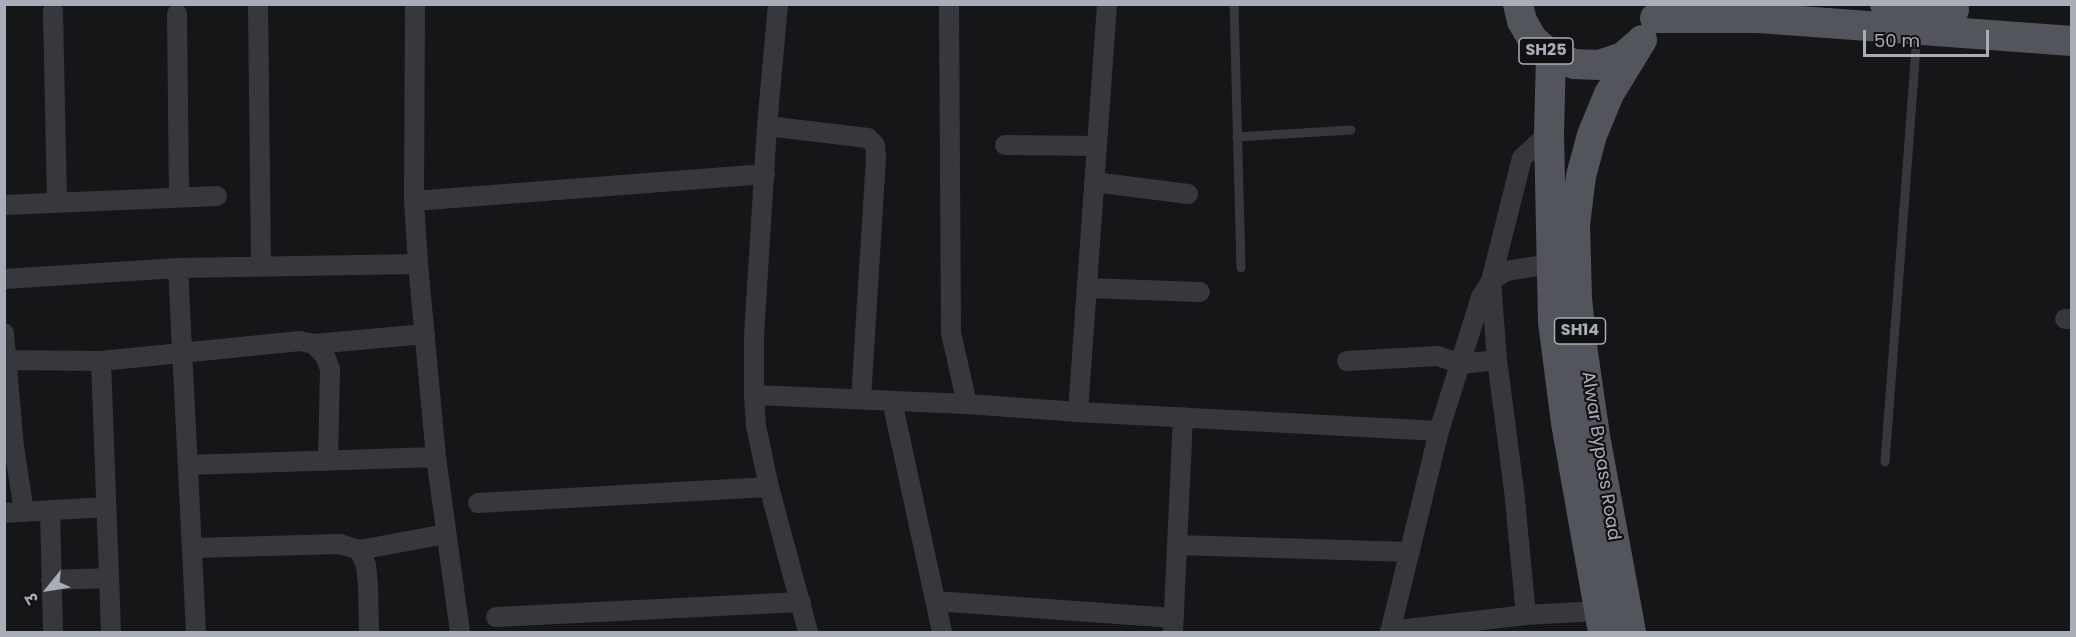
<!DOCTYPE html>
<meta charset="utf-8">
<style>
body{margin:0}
#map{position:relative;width:2076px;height:637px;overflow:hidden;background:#161618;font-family:Poppins,"Noto Sans Devanagari",sans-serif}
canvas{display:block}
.frame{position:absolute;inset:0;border:6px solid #a8adb8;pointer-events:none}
.north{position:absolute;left:18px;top:559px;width:60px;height:60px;-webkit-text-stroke:4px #111113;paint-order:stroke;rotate:240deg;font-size:16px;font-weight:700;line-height:24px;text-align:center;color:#a8adb8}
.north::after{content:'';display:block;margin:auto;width:21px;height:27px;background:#a8adb8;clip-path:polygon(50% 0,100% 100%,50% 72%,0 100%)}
.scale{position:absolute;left:1863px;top:30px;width:126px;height:27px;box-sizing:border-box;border:3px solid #a8adb8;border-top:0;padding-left:8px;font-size:18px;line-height:21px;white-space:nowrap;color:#a8adb8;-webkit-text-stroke:4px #111113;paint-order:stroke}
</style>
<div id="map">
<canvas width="2076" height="637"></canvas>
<div class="frame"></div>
<div class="north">उ</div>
<div class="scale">50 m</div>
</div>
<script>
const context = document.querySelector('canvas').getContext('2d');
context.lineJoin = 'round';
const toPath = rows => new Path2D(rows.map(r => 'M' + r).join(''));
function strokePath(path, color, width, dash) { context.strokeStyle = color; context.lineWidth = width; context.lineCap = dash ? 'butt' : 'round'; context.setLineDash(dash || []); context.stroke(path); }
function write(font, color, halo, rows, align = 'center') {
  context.font = font + ' Poppins,sans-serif'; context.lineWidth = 4.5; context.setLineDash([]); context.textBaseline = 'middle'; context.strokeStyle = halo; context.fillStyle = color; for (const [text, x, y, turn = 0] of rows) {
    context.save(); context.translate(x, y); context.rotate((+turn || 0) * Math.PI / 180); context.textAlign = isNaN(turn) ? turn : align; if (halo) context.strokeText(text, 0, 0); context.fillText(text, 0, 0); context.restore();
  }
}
const service = toPath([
 [1234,4,1241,268],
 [1237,137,1351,130],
 [1885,462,1917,34]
]);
const minor = toPath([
 [258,4,261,267],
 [415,4,414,201,418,264,436,457,460,632],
 [778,4,767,126,754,336,754,395,756,426,769,487,808,632],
 [949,4,951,333,967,404],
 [53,11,57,203],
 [177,14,179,198],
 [767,126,868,138,875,145,876,158,861,399],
 [1005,145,1097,146],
 [1094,182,1188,194],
 [414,201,765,174],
 [4,205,217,196],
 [178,268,196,632],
 [4,279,178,268,418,264],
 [1087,288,1200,292],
 [2065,319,2072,319],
 [4,333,14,447,24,512],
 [314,344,425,334],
 [6,360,101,361,300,341,314,344,325,356,330,369,328,461],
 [101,361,111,632],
 [1347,361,1438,356,1461,364,1497,360],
 [754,395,967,404,1078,412,1439,431],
 [892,401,942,632],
 [1078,412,1107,4],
 [188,465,436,457],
 [478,503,769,487],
 [50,510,53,632],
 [4,513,106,507],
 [1177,545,1410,552],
 [192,548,340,544,359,550,366,565,368,585,369,632],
 [359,550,446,534],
 [51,580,109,578],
 [935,601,1174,618],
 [1526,615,1514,490,1497,360,1491,281,1522,158,1549,133],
 [496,617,801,602],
 [1390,631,1526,615,1598,611],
 [1173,632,1183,417],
 [1390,632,1439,431,1481,297,1491,281,1506,271,1550,264]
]);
const primary = toPath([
 [1518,4,1522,21,1533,40,1551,55,1574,64,1599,65,1623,57,1637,45],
 [1885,4,1954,10],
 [1655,18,1759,18,2072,41],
 [1551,55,1549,133,1553,322,1566,423,1603,632],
 [1631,632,1595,436,1581,339,1577,298,1575,225,1581,176,1592,135,1609,94,1642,40]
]);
const shields = [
 [1546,51,54],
 [1580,331,51]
];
const shieldNames = [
 ["SH25",1546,51],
 ["SH14",1580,331]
];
const streetNames = [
 ["Alwar Bypass Road",1600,456,81]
];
strokePath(service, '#37383d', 9);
strokePath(minor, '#37383d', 20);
strokePath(primary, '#53555c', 30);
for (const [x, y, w] of shields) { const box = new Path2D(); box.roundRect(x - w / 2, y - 13, w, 26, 4.5); context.fillStyle = '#111113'; context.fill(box); strokePath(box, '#a8adb8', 1.5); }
write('bold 16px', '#a8adb8', null, shieldNames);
write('18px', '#a8adb8', '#111113', streetNames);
</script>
